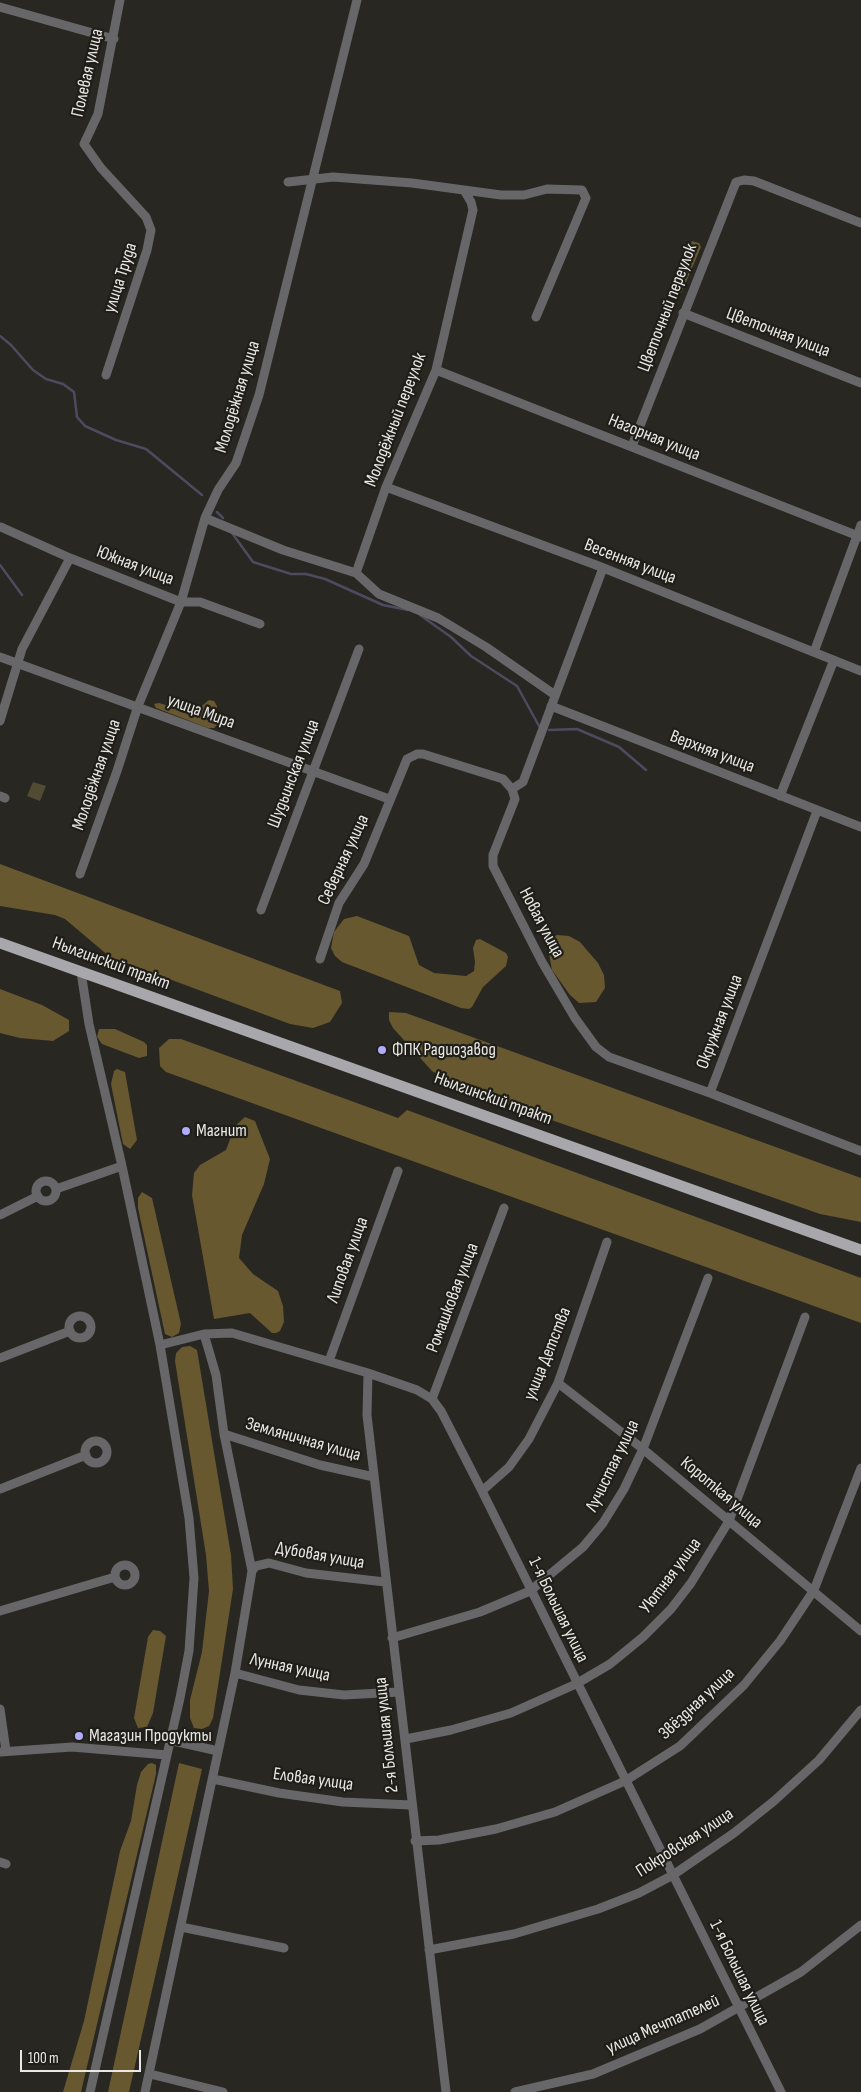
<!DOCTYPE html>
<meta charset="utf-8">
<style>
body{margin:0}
#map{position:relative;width:861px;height:2092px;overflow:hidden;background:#292722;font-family:"Sofia Sans Condensed",sans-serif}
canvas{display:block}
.scale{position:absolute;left:20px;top:2050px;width:121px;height:22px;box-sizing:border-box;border:2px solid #e9e8e4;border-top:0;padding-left:6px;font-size:15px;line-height:18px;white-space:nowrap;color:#e9e8e4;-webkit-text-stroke:4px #201e19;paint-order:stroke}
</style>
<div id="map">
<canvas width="861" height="2092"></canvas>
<div class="scale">100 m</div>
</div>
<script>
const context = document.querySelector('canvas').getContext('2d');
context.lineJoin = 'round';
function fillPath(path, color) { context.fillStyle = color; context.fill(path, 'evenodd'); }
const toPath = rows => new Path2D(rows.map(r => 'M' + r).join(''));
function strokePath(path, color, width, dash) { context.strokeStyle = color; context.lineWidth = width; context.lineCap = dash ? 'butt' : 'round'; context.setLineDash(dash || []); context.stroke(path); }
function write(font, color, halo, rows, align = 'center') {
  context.font = font + ' "Sofia Sans Condensed",sans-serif'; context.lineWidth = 4.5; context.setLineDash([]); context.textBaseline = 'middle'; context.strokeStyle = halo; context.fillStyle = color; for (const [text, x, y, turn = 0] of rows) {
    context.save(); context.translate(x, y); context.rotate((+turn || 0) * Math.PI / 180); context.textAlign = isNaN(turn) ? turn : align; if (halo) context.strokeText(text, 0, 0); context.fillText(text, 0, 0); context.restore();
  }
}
const green = toPath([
 [33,782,46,786,40,801,27,796]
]);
const forest = toPath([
 [692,241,699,243,701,247,683,289,681,293,677,293,673,284],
 [209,700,214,701,217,706,217,725,214,728,208,728,156,708,154,704,159,703,188,712,197,710],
 [0,864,340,991,342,1003,330,1022,313,1028,290,1024,110,957,65,919,55,915,0,906],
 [357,916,409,936,419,965,434,973,466,976,474,971,475,962,473,948,476,940,480,939,506,953,508,957,506,966,483,987,472,1007,469,1009,461,1008,342,962,335,956,331,948,334,932,344,919],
 [557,935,569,936,580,942,598,963,604,975,605,988,596,1002,579,1003,570,995,552,970,548,948,553,937],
 [0,989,42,1005,69,1020,69,1031,53,1041,20,1038,0,1033],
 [389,1012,406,1013,861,1178,861,1222,820,1214,460,1088,432,1071,393,1028,389,1020],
 [99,1029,115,1029,144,1042,147,1045,147,1056,139,1058,102,1044,97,1037],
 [169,1039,181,1039,398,1118,407,1110,861,1278,861,1323,166,1072,160,1066,159,1048],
 [117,1069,125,1072,137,1140,130,1149,123,1144,111,1084,114,1071],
 [245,1117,255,1121,270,1159,264,1184,242,1235,239,1258,253,1274,278,1291,283,1306,284,1322,280,1331,276,1333,272,1333,250,1313,214,1319,192,1195,194,1173,200,1165,226,1150,235,1126],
 [142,1192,152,1198,181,1324,179,1333,172,1337,165,1334,138,1208,138,1198],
 [190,1346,197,1350,231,1555,233,1589,213,1718,209,1726,202,1729,194,1728,190,1718,190,1700,202,1652,209,1591,206,1555,175,1361,176,1353,182,1347],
 [153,1630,160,1631,166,1636,153,1713,147,1727,138,1728,134,1718,148,1637],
 [152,1763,156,1765,156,1774,81,2092,63,2092,84,2021,120,1851,131,1821,137,1785,141,1772,148,1764],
 [179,1763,202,1769,129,2092,108,2092]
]);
const stream = toPath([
 [0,336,11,345,33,370,46,379,63,384,74,392,77,417,85,426,116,440,146,449,202,495],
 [217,512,223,518],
 [232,533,253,562,291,574,306,574,325,579,383,605,408,610],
 [0,565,22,595],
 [420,615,451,637,471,656,517,686,539,726],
 [549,730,577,729,619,747,646,770]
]);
const minor = toPath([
 [0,7,114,39],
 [288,182,333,177,412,183,501,195,524,195,547,189,582,190,586,198,536,317],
 [683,313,861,383],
 [436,370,861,537],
 [106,375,147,250,151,230,146,217,101,168,84,144,98,114,120,0],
 [632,446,736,182,744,180,754,181,861,223],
 [386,487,596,565,861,671],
 [205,518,283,550,356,573,379,594,438,618,486,647,555,695],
 [1,527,70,558,181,602,200,602,260,624],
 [356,573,386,487,436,370,473,210,471,202,464,190],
 [814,652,861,525],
 [0,657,389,799],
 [551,706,861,827],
 [0,721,22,649,70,558],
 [512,789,523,782,603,568],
 [0,796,5,798],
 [780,796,834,660],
 [817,811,710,1093,861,1151],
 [80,874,117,771,138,706,181,602,205,518,218,490,236,463,259,395,357,0],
 [261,910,359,649],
 [320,959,339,903,364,864,407,759,417,754,423,754,503,779,512,789,515,799,493,855,493,866,542,962,575,1018,596,1047,609,1057,710,1093],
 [81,972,89,1024,122,1166,160,1345,189,1518,194,1578,189,1651,180,1698,90,2092],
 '36 1191a10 10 0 1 1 20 0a10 10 0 1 1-20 0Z',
 [56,1189,122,1166],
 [0,1215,38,1196],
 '69 1327a11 11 0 1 1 22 0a11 11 0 1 1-22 0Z',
 [160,1345,204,1334,232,1333,368,1373,417,1390,432,1399,441,1411,482,1491,781,2092],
 [0,1358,70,1331],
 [329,1361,398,1171],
 [368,1373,367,1415,446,2092],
 [558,1383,643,1449,861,1631],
 [432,1399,504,1208],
 [224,1434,320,1465,374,1477],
 '85 1452a11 11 0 1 1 22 0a11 11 0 1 1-22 0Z',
 [0,1489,86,1455],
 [482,1491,509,1467,529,1439,558,1383,607,1242],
 '115 1575a10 10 0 1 1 20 0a10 10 0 1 1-20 0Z',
 [252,1571,256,1566,269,1563,306,1573,385,1582],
 [0,1611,115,1577],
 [392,1638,480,1612,530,1591,583,1547,603,1523,624,1489,643,1449,708,1278],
 [235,1673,299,1690,344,1695,399,1692],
 [0,1709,6,1751],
 [406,1739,451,1730,511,1713,576,1684,610,1664,643,1637,671,1609,691,1583,729,1521,805,1317],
 [169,1740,218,1751],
 [0,1752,72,1747,167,1755],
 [213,1779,279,1793,343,1802,411,1805],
 [415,1841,439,1840,496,1829,555,1812,625,1781,680,1746,744,1685,780,1641,814,1590,861,1468],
 [0,1862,6,1864],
 [181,1927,284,1948],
 [429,1950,514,1934,598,1909,639,1893,673,1875,734,1833,774,1801,819,1760,861,1710],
 [150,2074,223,2092],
 [145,2092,235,1673,252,1571,224,1434,216,1375,204,1334],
 [515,2092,593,2074,700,2029,801,1972,861,1925]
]);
const major = toPath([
 [0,943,861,1250]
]);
const markers = [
 [382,1050,5,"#b1adfa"],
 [186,1131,5,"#b1adfa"],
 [79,1736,5,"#b1adfa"]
];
const streetNames = [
 ["Полевая улица",88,73,-77],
 ["улица Труда",121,278,-72],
 ["Цветочный переулок",668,308,-69],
 ["Цветочная улица",778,333,21],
 ["Молодёжная улица",238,397,-73],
 ["Молодёжный переулок",396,420,-69],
 ["Нагорная улица",654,438,22],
 ["Весенняя улица",630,562,21],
 ["Южная улица",135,566,21],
 ["улица Мира",201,712,20],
 ["Верхняя улица",712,752,21],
 ["Шудьинская улица",294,774,-69],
 ["Молодёжная улица",97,775,-71],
 ["Северная улица",344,860,-65],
 ["Новая улица",541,923,62],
 ["Нылгинский тракт",111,964,20],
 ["Окружная улица",720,1022,-69],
 ["Нылгинский тракт",493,1099,20],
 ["Липовая улица",348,1260,-70],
 ["Ромашковая улица",453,1298,-69],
 ["улица Детства",548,1354,-68],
 ["Земляничная улица",303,1440,16],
 ["Лучистая улица",613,1466,-64],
 ["Короткая улица",721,1493,40],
 ["Дубовая улица",320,1556,10],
 ["Уютная улица",671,1576,-53],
 ["1-я Большая улица",558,1610,64],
 ["Лунная улица",290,1668,12],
 ["Звёздная улица",697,1704,-43],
 ["2-я Большая улица",387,1735,-96],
 ["Еловая улица",313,1780,8],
 ["Покровская улица",685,1843,-33],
 ["1-я Большая улица",739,1973,64],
 ["улица Мечтателей",663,2025,-24]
];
const poiNames = [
 ["ФПК Радиозавод",392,1050],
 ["Магнит",196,1131],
 ["Магазин Продукты",89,1736]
];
fillPath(green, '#534a33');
fillPath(forest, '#685830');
strokePath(stream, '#4e4a5f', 2.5);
strokePath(minor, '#67676a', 9);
strokePath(major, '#a7a7ac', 11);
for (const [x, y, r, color] of markers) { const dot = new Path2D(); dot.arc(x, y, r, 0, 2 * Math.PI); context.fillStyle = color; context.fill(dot); strokePath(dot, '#201e19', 2); }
write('18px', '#e9e8e4', '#201e19', streetNames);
write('18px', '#e9e8e4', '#201e19', poiNames, 'left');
</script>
